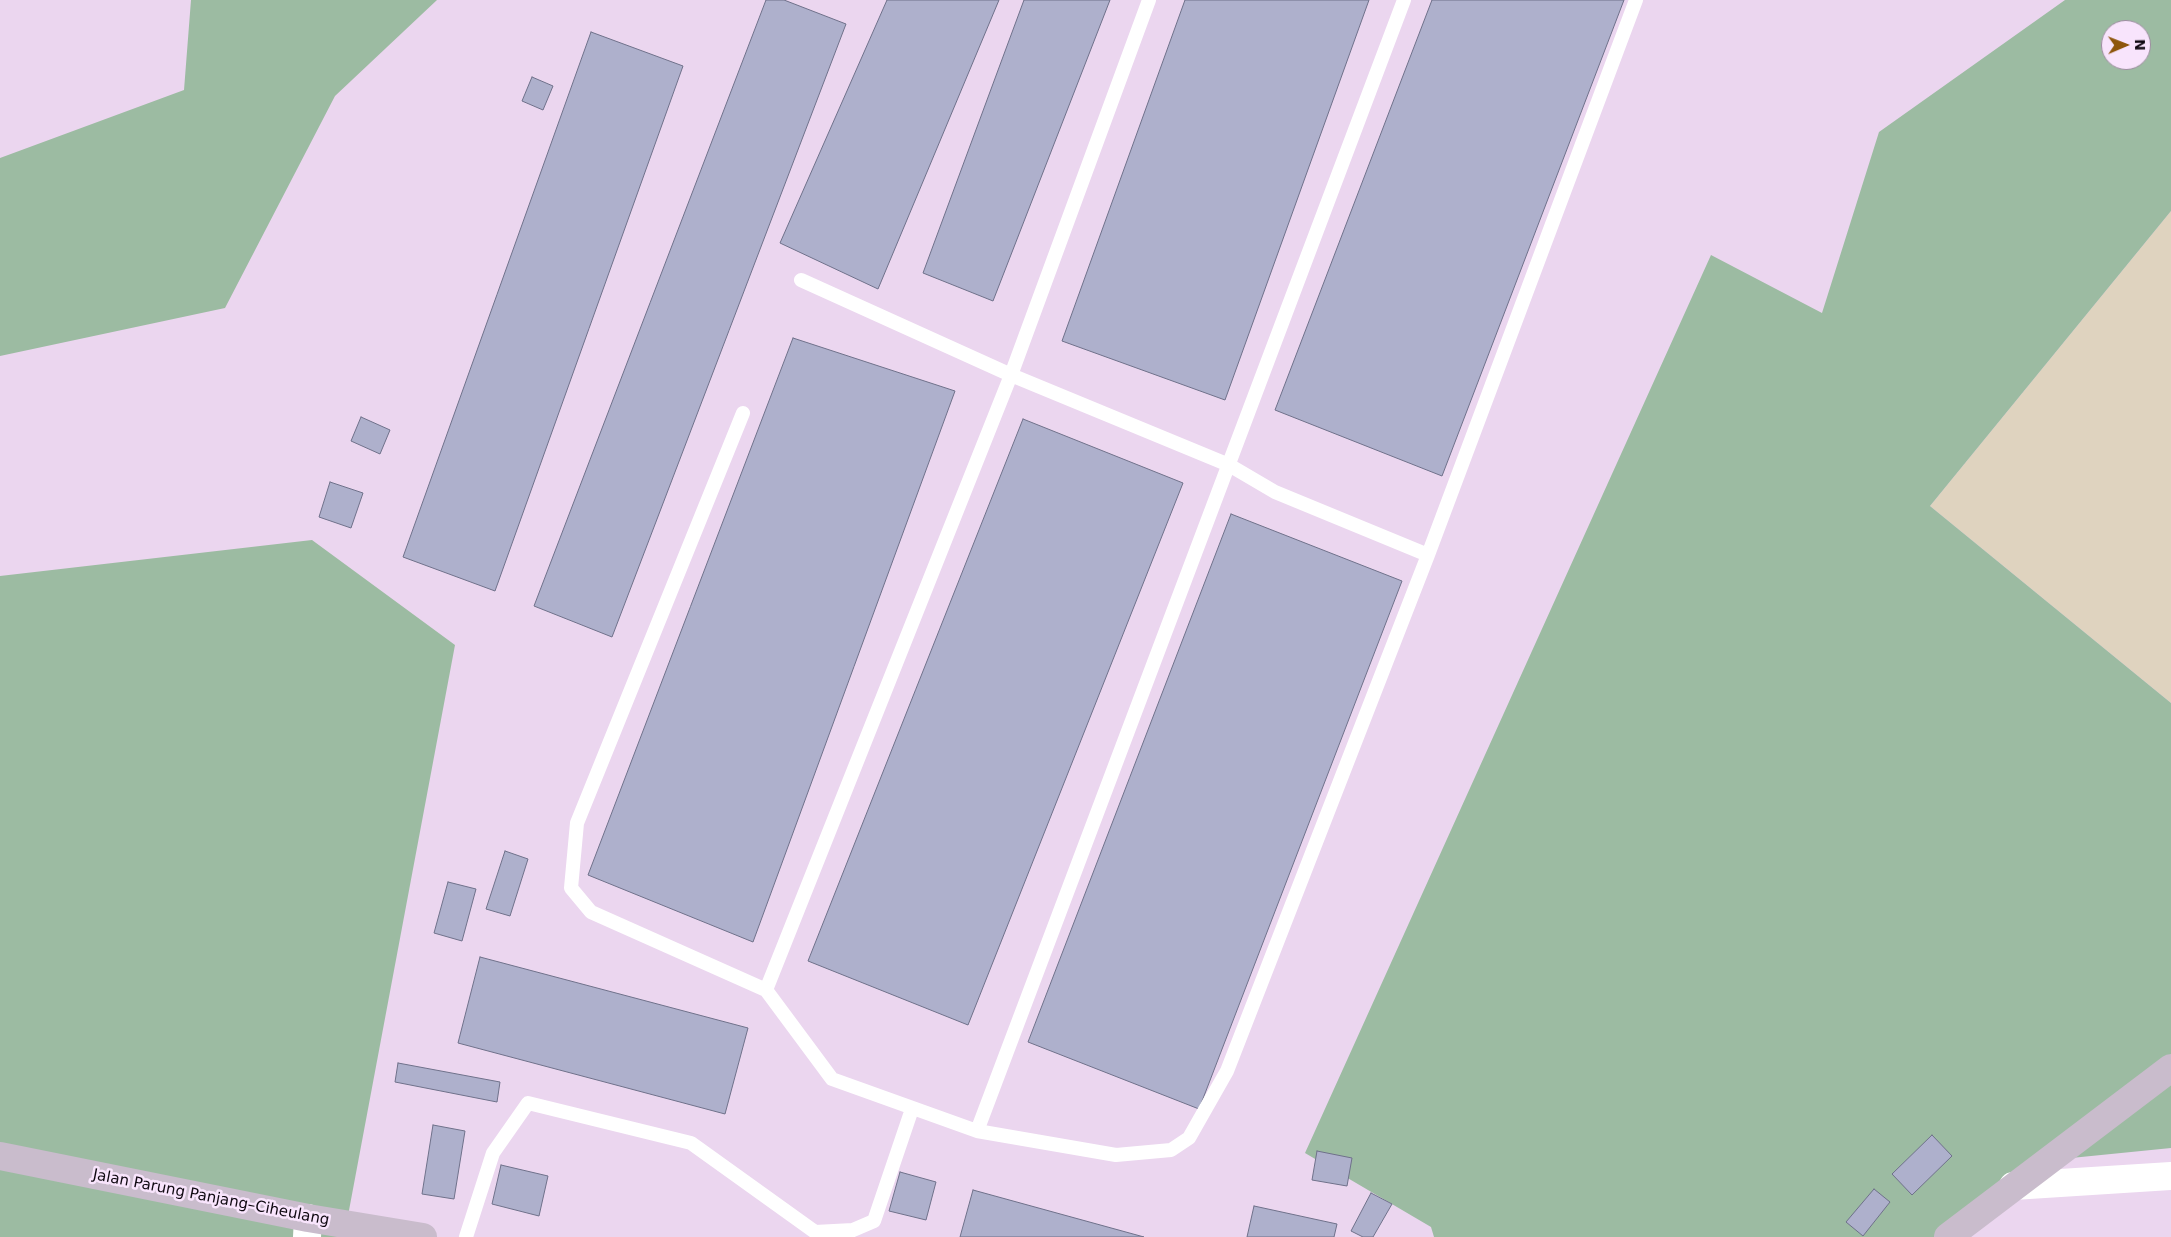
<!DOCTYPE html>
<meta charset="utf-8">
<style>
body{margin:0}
#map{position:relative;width:2171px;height:1237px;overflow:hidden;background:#ebd6ef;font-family:"DejaVu Sans",sans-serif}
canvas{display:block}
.north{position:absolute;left:2101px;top:20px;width:50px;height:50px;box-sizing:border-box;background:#f8e4fc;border:1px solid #9b8c9e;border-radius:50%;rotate:89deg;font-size:14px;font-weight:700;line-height:20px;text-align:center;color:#0f0911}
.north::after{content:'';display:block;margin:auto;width:18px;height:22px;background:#8e560c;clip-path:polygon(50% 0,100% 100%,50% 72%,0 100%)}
</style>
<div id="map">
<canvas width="2171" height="1237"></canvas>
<div class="north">N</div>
</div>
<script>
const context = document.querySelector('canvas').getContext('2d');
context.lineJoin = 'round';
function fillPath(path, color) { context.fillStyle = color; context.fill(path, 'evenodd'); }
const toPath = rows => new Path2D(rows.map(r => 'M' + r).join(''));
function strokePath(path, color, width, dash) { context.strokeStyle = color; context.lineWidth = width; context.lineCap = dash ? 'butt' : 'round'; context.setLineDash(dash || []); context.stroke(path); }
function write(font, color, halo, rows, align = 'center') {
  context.font = font + ' "DejaVu Sans",sans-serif'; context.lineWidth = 5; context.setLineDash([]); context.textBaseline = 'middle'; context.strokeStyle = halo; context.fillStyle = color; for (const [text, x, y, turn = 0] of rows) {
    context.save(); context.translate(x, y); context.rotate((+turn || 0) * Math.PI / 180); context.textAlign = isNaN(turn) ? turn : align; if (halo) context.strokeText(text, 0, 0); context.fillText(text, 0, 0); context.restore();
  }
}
const education = toPath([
 [2171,211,2171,703,1930,506]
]);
const green = toPath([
 [191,0,437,0,335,96,225,308,0,356,0,158,184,90],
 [2065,0,2171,0,2171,211,1930,506,2171,703,2171,1148,2061,1159,1961,1237,1434,1237,1431,1227,1305,1153,1711,255,1822,313,1879,132],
 [2111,30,2141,30,2141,60,2111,60],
 [312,540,455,645,344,1237,0,1237,0,576]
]);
const building = toPath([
 [766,0,784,0,846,24,612,637,534,606,766,0],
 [887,0,999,0,878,289,780,243,887,0],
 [1024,0,1110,0,993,301,923,273,1024,0],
 [1185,0,1369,0,1225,400,1062,341,1185,0],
 [1432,0,1624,0,1442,476,1275,410,1432,0],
 [591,32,683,66,495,591,403,557,591,32],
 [532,77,553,86,543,110,522,101,532,77],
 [793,338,955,391,753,942,588,875,793,338],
 [361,417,390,430,380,454,351,441,361,417],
 [1023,419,1183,483,968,1025,808,961,1023,419],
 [330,482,363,493,351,528,319,517,330,482],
 [1231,514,1402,581,1199,1109,1028,1042,1231,514],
 [505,851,528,859,510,916,486,909,505,851],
 [448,882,476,889,462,941,434,933,448,882],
 [480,957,748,1028,725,1114,458,1043,480,957],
 [398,1063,500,1082,497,1102,395,1082,398,1063],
 [433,1125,465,1131,454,1199,422,1194,433,1125],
 [1932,1135,1952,1156,1912,1195,1892,1174,1932,1135],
 [1317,1151,1352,1158,1347,1186,1312,1180,1317,1151],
 [501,1165,548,1176,539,1216,492,1204,501,1165],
 [900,1172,936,1182,926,1220,889,1211,900,1172],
 [1874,1189,1890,1202,1863,1236,1846,1222,1874,1189],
 [973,1190,1144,1237,960,1237,973,1190],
 [1371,1193,1392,1204,1373,1237,1363,1237,1351,1231,1371,1193],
 [1254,1206,1337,1224,1334,1237,1247,1237,1254,1206]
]);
const lane = toPath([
 [801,280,1011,375,1229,465,1275,492,1428,555],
 [743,413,577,823,571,888,591,912,766,990,832,1079,977,1131,1116,1155,1171,1150,1189,1138,1227,1071,1428,555,1636,0],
 [766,990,1011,375,1149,0],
 [977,1131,1404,0],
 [466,1237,493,1153,528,1103,691,1143,815,1232,853,1230,874,1221,912,1109]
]);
const street = toPath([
 [2013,1186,2171,1176],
 [307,1237,308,1218]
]);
const secondary = toPath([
 [0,1156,308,1218,423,1237],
 [1948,1237,2171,1068]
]);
const streetNames = [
 ["Jalan Parung Panjang–Ciheulang",211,1198,11]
];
fillPath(education, '#dfd3bf');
fillPath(green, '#9cbba2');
fillPath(building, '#aeb0cc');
strokePath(building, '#6f718a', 1);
strokePath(lane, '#fff', 14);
strokePath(street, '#fff', 28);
strokePath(secondary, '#c9bccc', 28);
write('15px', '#0f0911', '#f8e4fc', streetNames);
</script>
